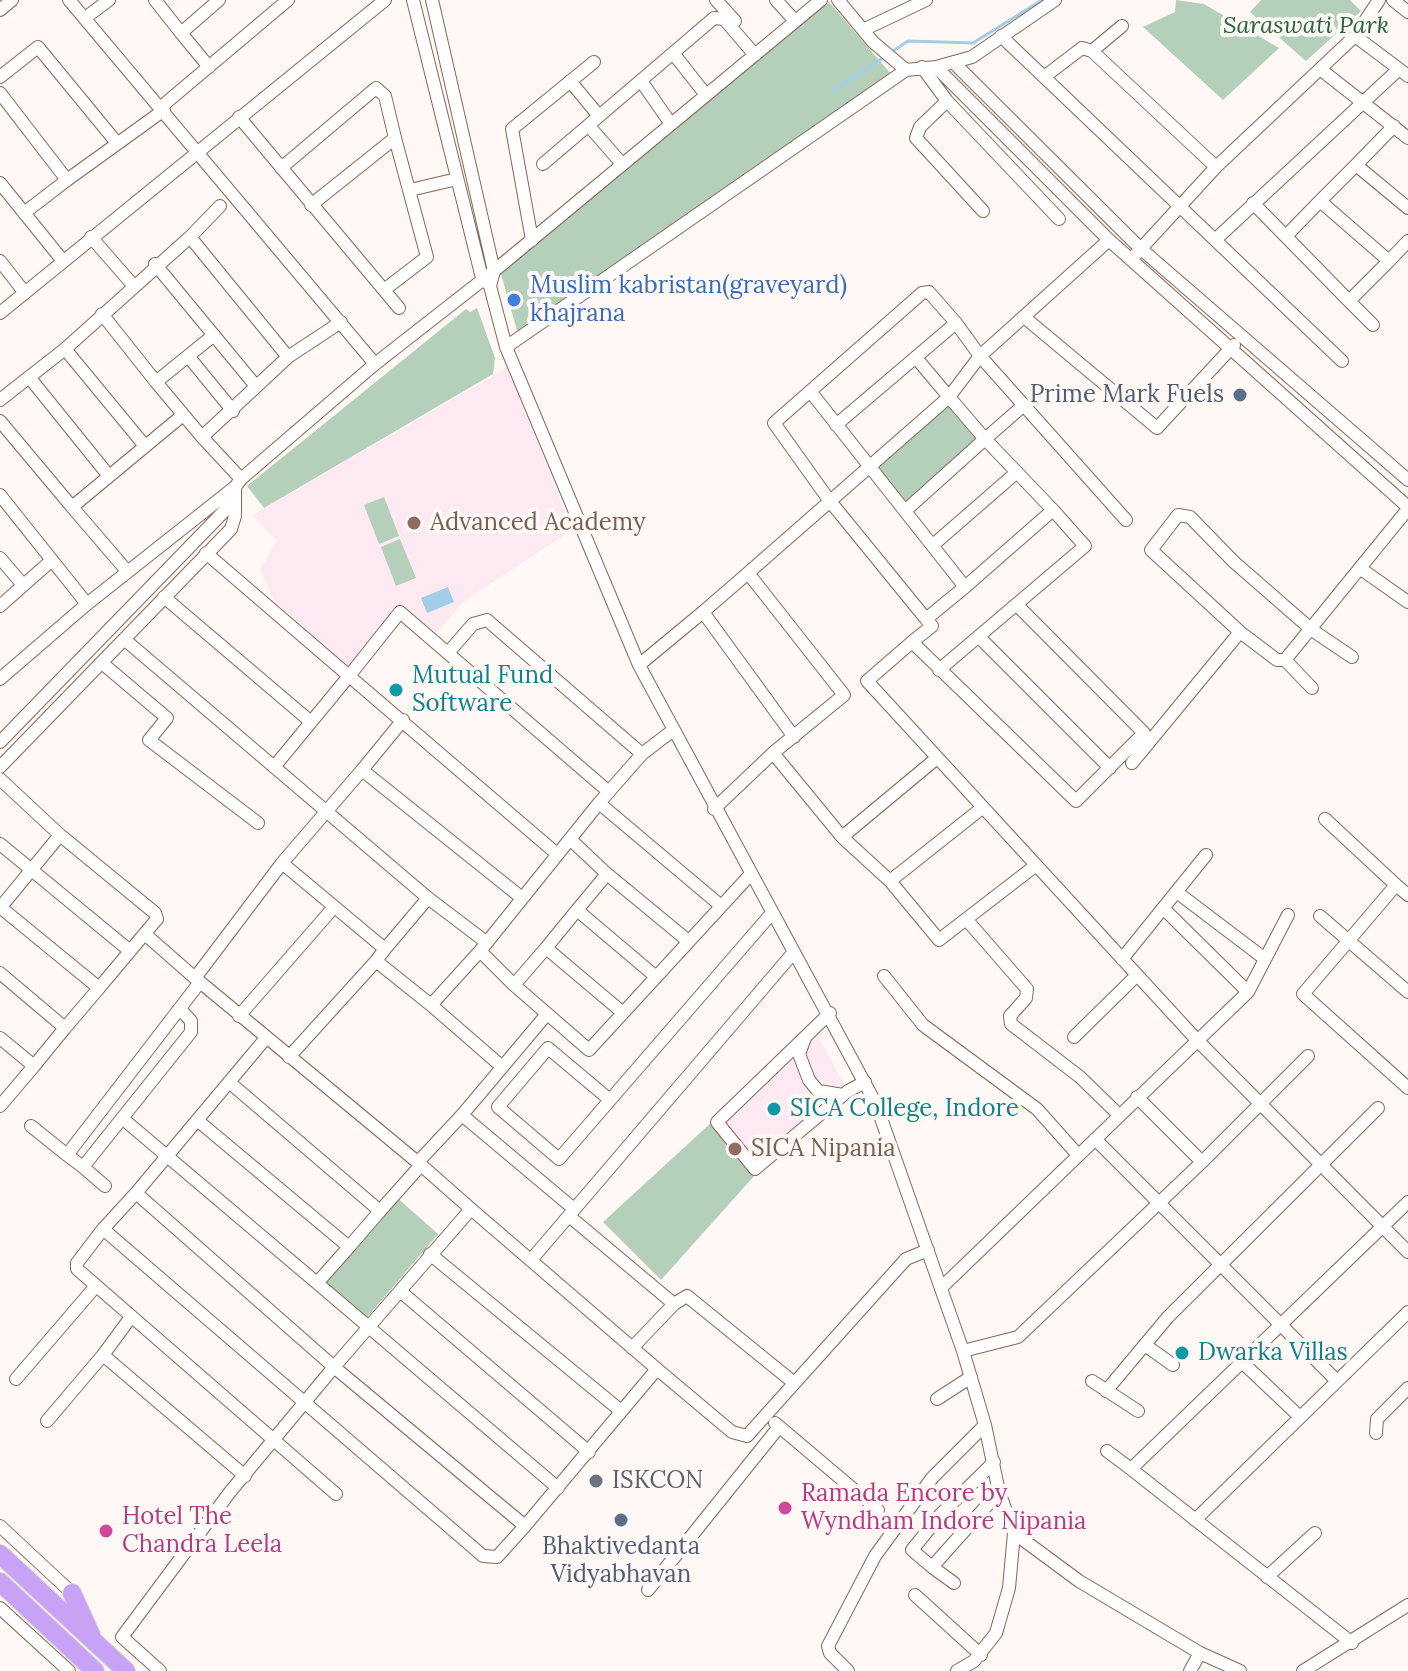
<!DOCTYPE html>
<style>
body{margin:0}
canvas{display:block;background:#fff8f4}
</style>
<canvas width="1408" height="1671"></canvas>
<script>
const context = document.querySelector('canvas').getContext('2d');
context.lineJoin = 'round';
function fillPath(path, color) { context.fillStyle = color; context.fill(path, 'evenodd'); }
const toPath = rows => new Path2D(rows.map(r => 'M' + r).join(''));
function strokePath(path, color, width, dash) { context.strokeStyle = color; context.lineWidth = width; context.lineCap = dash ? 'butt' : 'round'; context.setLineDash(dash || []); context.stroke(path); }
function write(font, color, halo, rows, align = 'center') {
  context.font = font + ' Lora,serif'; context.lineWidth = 8; context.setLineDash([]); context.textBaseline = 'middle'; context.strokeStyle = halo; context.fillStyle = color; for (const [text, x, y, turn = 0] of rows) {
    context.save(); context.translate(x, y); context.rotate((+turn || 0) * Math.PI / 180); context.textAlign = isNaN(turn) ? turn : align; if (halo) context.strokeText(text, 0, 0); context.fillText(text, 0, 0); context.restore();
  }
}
const education = toPath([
 [507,368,572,530,463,602,435,635,403,610,352,671,274,600,260,569,277,541,253,515],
 [810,1021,850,1095,755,1175,661,1280,603,1222,712,1122]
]);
const green = toPath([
 [1176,0,1204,4,1279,48,1223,100,1143,27,1175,12],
 [1261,0,1350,0,1361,11,1306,61,1250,12],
 [829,2,891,74,518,334,501,274],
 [477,308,495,358,493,374,264,508,247,486,466,309,470,312],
 [943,398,979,438,903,506,867,462],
 [384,497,399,536,379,544,364,505],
 [400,539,416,578,396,586,381,547],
 [712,1122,755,1175,661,1280,603,1222],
 [393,1194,438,1234,363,1322,315,1283]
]);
const water = toPath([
 [448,587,454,602,427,613,421,598]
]);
const stream = toPath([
 [893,51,908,41,973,43,1042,0],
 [832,91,883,58]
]);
const minor = toPath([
 [69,0,375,364],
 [155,0,181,33,219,0],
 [413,0,482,278,487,283],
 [432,0,494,271,490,286,506,347,639,665,876,1104,963,1351,985,1425,999,1492,1014,1533,1079,1581,1200,1653,1240,1671],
 [716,0,735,21],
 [776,0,795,21],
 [838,0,873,42,906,70],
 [1393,0,1408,12],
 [0,10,12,0],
 [85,18,109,0],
 [1122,26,1092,51,1216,167],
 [863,30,926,0],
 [181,33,209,67],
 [1001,36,1342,361],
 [1355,36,1399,69],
 [673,53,706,95],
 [954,63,1140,248,1408,480],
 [922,67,947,101,1059,219],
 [936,67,1109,240,1408,507],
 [1320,69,1408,138],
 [0,77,38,47,117,143],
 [1044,77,1082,48,1092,51],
 [570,81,599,116],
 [641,81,671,124],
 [0,93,67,180,164,110],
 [947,101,920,127,916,138,983,211],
 [161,107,288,0],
 [239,117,399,308],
 [589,126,622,164],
 [543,164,714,18,724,19,755,55],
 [1356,165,1394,126],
 [281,168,376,88,385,96,395,138],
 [0,183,63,261],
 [410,190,457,179],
 [1253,203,1349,301],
 [311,205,395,138,427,257,384,290],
 [220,206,190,237,288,357],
 [24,213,67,180],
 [1286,236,1320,201],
 [91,237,133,285],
 [1216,239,1399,69,1408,76],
 [532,240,512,129,594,62],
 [1136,254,1216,167,1355,36,1379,0],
 [0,261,25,293],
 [1389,261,1408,241],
 [155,264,255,385],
 [0,313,385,0],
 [102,314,156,382],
 [1024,317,1157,428,1234,345],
 [956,323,929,292,922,293,774,423,829,500,926,619,965,587],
 [1373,325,1349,301,1389,261,1320,201,1356,165,1408,208],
 [506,347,906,70,936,67,972,57,1055,0],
 [65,349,145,446],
 [188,356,214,335],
 [29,377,109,476],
 [810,391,965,587,1053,510,1085,546,939,670],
 [0,400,65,349,190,237],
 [1024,405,985,439,1053,510],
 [0,421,72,507],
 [836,425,956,323,980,356,1126,520],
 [202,437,156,382,188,356,233,411],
 [241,479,202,437,288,357,341,322],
 [0,495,87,604],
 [906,510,985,439,949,397,980,356,1109,240],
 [933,545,1017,472],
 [206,553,349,676,400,612,609,792],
 [0,558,23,585],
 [1361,569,1408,602],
 [127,571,72,507,183,415],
 [748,573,703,612,794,737],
 [164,597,311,722],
 [1017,605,1144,733,1076,801,912,642,867,681,1196,1039,1408,1252],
 [0,606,52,560],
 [1240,632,1151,550,1178,515,1190,517,1234,562,1312,630,1352,657],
 [979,637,1110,768],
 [124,639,428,898,486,942],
 [912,642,932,626,926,619],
 [448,653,473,624,487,620,642,754,599,803],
 [1285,660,1408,509],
 [102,663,167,718,149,740,258,823],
 [639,665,703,612],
 [0,679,87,604,235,487],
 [403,720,362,770,522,898],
 [0,742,235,500],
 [773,753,842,837,890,881,939,940,1035,866],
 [642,754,672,731],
 [1132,763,1240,632,1277,660,1285,660,1312,688],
 [0,767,231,529,235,516,235,487,241,479,375,364,494,271,821,0],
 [274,767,349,676,557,854],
 [0,779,60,835,155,913,157,919,99,988,0,907],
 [714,809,773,753,844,695,748,573,949,397,917,359],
 [1325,819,1396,885],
 [842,837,937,758],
 [570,839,599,803,720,905],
 [0,844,130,951],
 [282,863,362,770],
 [890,881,982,808],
 [1178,893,1265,959],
 [1408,895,1396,885,1303,994,1408,1088],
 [0,908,60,835],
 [1164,909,1248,992],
 [577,910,607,874,687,940],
 [1320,916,1408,992],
 [966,919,1027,989,1026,998,1010,1016,1011,1024,1080,1077,1119,1115],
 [146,935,195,978,282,863,385,949,376,961,431,1005,480,951],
 [546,948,577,910,655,976],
 [385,949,428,898],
 [1122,959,1206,855],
 [0,973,65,1028,99,988],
 [884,976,923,1025,1037,1109,1078,1155],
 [514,985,480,951,570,839,607,874],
 [431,1005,500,1065],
 [180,1009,191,1021,191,1032,83,1167,67,1155,200,982,421,1165],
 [622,1012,546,948,514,985,589,1050,750,875],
 [830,1013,717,1122,755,1169,848,1091,865,1082],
 [547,1014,462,1115,574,1209],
 [239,1016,334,907],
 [1074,1037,1137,975],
 [0,1038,34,1066,65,1028],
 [266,1038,136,1193,334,1367,471,1209,657,1369],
 [805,1038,799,1054,809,1080,818,1091,843,1095],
 [289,1057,376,961],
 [229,1082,380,1211,421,1165,471,1209],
 [1137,1097,1202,1162],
 [610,1100,548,1048,498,1107,559,1159,772,913],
 [0,1106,34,1066],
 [122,1118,317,1283],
 [197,1120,349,1247,317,1283,558,1488],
 [31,1126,67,1155],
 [1095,1139,1337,1381],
 [418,1162,462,1115],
 [83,1167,105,1186],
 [136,1193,103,1229,77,1263,77,1269,336,1494],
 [569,1216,674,1304],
 [103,1229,483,1556,497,1557,525,1526],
 [349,1247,380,1211],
 [430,1254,621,1411],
 [531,1260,794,952],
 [942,1287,1248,992,1288,915],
 [400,1291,589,1452],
 [131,1317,103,1355,245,1476],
 [1145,1345,1173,1365],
 [632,1348,674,1304,687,1296,793,1382],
 [963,1351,1018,1337,1202,1162,1308,1056],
 [1242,1362,1300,1417],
 [16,1379,95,1287],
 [1092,1381,1138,1411],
 [1106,1391,1168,1317,1378,1108],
 [937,1399,971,1377],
 [47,1421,103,1355],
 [775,1423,878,1510],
 [1376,1433,1377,1419,1408,1388],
 [1107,1451,1131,1469],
 [994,1462,941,1514,912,1550,932,1567,999,1492],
 [1195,1520,1408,1312],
 [0,1526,72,1593],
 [932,1567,954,1583],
 [1267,1577,1315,1533],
 [648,1590,779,1427],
 [915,1595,981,1655],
 [0,1608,69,1671],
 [1352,1643,1131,1469,1408,1202],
 [160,1671,122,1637,230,1492,334,1367,525,1526,657,1369,732,1432,747,1436,906,1259,928,1250],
 [848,1671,830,1653,828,1646,875,1556,932,1478,985,1425],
 [957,1671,974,1661,996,1633,1009,1588,1014,1533],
 [1190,1671,1200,1653],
 [1303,1671,1408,1605]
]);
const highway = toPath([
 [0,1554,126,1671],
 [0,1582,95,1671],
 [72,1593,91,1635]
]);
const markers = [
 [514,300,8,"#3f7fe0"],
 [1240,395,8,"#5c6f8a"],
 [414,523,8,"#8d6e63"],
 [396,690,8,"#0f9aa8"],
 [774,1109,8,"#0f9aa8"],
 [735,1149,8,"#8d6e63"],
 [1182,1353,8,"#0f9aa8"],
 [596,1481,8,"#6b7280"],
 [785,1508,8,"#d1479c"],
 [621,1520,8,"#5c6f8a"],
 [106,1531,8,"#d1479c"]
];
const parkNames = [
 ["Saraswati Park",1306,26]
];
const shopNames = [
 ["Muslim kabristan(graveyard)",530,286],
 ["khajrana",530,314]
];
const serviceNames = [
 ["Prime Mark Fuels",1224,395],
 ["Bhaktivedanta",621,1547,"center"],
 ["Vidyabhavan",621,1575,"center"]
];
const educationNames = [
 ["Advanced Academy",430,523],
 ["SICA Nipania",751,1149]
];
const cultureNames = [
 ["Mutual Fund",412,676],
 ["Software",412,704],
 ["SICA College, Indore",790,1109],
 ["Dwarka Villas",1198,1353]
];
const worshipNames = [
 ["ISKCON",612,1481]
];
const hotelNames = [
 ["Ramada Encore by",801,1494],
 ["Wyndham Indore Nipania",801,1522],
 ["Hotel The",122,1517],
 ["Chandra Leela",122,1545]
];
fillPath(education, '#fde9f2');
fillPath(green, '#b4cfba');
fillPath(water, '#a2cee8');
strokePath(stream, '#a2cee8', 3);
strokePath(minor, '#866856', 14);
strokePath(highway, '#d8d6d5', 20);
strokePath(minor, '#fff', 12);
strokePath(highway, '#c7a2f5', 18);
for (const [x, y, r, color] of markers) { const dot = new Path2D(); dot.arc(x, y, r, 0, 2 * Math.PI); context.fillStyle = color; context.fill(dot); strokePath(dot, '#fff8f4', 3); }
write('italic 24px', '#28643e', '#fff8f4', parkNames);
write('24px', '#366cbe', '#fff8f4', shopNames, 'left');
write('24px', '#4e5e75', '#fff8f4', serviceNames, 'right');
write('24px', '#785e54', '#fff8f4', educationNames, 'left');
write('24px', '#0d838f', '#fff8f4', cultureNames, 'left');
write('24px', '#5b616d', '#fff8f4', worshipNames, 'left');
write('24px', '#b23c85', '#fff8f4', hotelNames, 'left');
</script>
